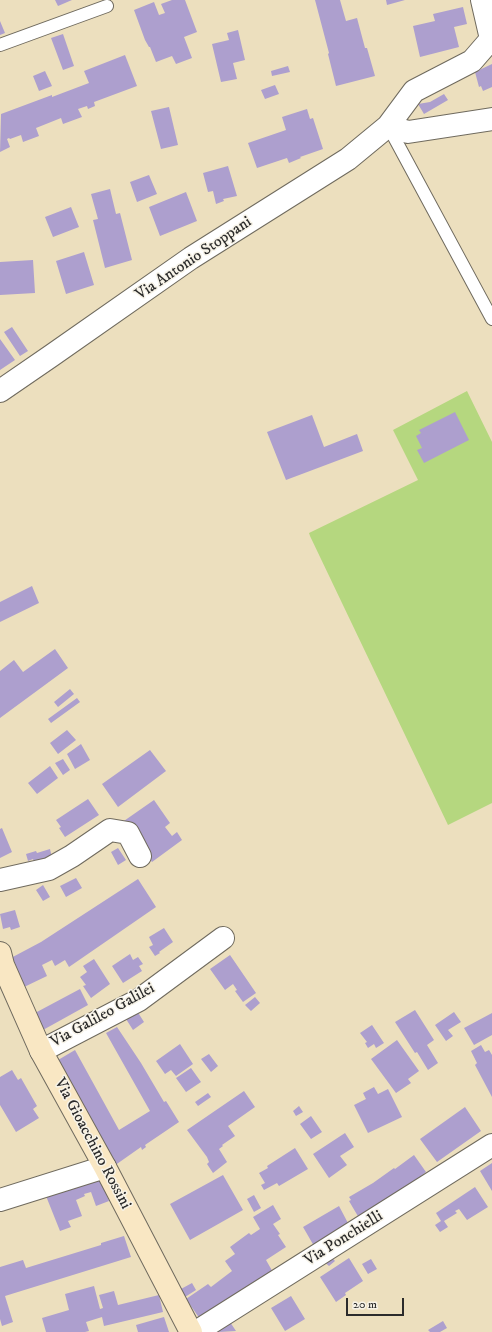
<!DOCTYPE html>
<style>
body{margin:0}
#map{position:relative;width:492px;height:1332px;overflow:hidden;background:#ecdfbe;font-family:"IM FELL DW Pica",serif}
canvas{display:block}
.scale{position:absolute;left:346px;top:1298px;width:58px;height:18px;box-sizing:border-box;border:2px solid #2b2b2b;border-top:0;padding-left:5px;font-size:12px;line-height:14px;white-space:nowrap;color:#2b2b2b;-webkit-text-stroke:3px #f7f3e8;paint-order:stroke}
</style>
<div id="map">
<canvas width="492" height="1332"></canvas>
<div class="scale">20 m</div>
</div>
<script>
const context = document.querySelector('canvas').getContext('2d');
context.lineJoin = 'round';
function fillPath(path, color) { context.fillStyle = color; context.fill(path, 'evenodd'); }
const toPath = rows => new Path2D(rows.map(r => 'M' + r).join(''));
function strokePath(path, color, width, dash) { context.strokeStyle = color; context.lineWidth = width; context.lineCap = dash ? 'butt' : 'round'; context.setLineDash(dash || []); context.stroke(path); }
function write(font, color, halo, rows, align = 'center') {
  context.font = font + ' "IM FELL DW Pica",serif'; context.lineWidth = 3; context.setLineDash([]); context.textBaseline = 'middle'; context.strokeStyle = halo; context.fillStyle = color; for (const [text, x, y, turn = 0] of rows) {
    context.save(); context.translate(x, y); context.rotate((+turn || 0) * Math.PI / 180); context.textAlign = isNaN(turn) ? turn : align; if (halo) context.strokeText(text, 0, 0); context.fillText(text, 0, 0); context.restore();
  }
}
const green = toPath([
 [467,391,492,442,492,803,448,825,310,536,309,533,418,480,393,430]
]);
const building = toPath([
 [55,0,72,0,58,6],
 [172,0,185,0,197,32,184,37,192,58,176,64,172,56,156,62,150,47,149,47,145,40,134,10,154,2,159,15,165,13,161,4],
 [315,0,340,0,346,21,357,18,365,48,367,48,375,76,336,86,328,54,329,53],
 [386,0,405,0,387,5],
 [463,7,467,24,454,27,459,47,420,57,413,26,435,21,433,14],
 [0,21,5,33,0,35],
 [238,30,245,60,233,63,237,79,221,82,212,44,229,40,227,33],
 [63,34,74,66,63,70,51,38],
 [125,55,137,86,94,102,95,106,88,109,87,106,78,109,82,117,63,124,61,118,36,128,39,136,23,142,21,135,10,139,9,138,7,139,10,147,0,152,1,114,52,95,52,97,89,83,84,71],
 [492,64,492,87,483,91,481,86,479,87,475,72],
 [288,66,290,72,272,76,271,71],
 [45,71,52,86,39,91,33,76],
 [275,85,279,94,265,99,261,90],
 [444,94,448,100,424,114,418,104,430,102],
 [169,107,178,145,161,149,151,111],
 [307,109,310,119,313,118,323,149,300,157,301,158,289,163,287,158,257,168,248,143,286,130,282,117],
 [228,166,237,196,223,199,224,201,216,204,213,191,208,192,203,173],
 [149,175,157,194,137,202,130,182],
 [110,189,116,214,120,213,132,260,105,268,93,220,98,219,91,194],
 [186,192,197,221,160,236,149,207],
 [71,207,79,227,53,237,45,217],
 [84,252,94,285,66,294,56,261],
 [33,260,35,293,0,295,0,262],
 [12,327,28,351,20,356,4,332],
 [0,339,15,360,0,370],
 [455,412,469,440,424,463,417,450,422,448,416,436,421,433,419,430],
 [312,415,324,447,357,434,363,451,286,480,267,432],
 [32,586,39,603,0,622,0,602],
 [55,649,68,668,0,718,0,671,14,660,23,672],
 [70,689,74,694,58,707,54,702],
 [77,698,80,702,51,723,48,719],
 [67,730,76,740,58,754,50,743],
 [81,744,90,760,75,769,67,754],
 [150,750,166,771,118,807,102,784],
 [63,759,70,770,63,775,55,763],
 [50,766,58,778,37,794,28,783],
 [88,799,99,815,65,837,59,828,61,827,56,820],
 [154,800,170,823,165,827,172,836,177,832,182,840,152,862,121,823],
 [2,828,12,852,0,858,0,829],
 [118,848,126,860,118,865,111,852],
 [50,849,53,862,36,867,33,859,28,861,26,854,36,851,37,853],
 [76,878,82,888,66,897,60,886],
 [138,879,156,907,69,967,65,960,55,966,52,960,42,965,47,976,22,988,9,959,41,942],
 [43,885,50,897,43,901,36,890],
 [15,910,20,927,11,930,10,927,3,929,0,914],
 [164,928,173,942,159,952,160,953,155,956,149,947,153,945,149,937],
 [130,954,133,960,138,957,143,964,139,966,142,971,123,983,112,966],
 [230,955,256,993,243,1002,235,991,237,990,233,984,225,990,210,969],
 [94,959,110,984,91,998,83,986,86,985,80,977,87,972,83,966],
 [80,989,88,1005,43,1030,35,1013],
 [255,997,260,1003,251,1011,245,1005],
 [415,1010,434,1040,427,1045,438,1063,428,1070,417,1052,415,1053,395,1022],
 [137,1011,144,1022,133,1030,126,1019],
 [454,1012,461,1022,448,1030,453,1036,446,1041,435,1025],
 [492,1013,492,1035,474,1045,464,1028],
 [372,1025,384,1043,376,1048,374,1044,368,1048,365,1043,367,1042,360,1033],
 [117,1027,141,1063,164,1102,166,1101,179,1122,145,1145,146,1147,142,1150,141,1147,114,1166,53,1063,75,1050,119,1130,150,1111,106,1033],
 [397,1040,419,1071,408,1079,411,1083,396,1093,371,1059],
 [180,1044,193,1064,176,1076,171,1070,165,1074,156,1061],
 [481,1045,485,1052,489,1050,492,1055,492,1097,475,1065,477,1063,471,1051],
 [209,1054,218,1066,211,1072,201,1059],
 [191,1068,201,1082,186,1092,176,1078],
 [12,1070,18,1080,21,1078,37,1106,33,1109,39,1118,16,1132,0,1105,0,1077],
 [374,1087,378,1094,388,1089,402,1117,368,1133,354,1105,366,1099,363,1093],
 [244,1091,255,1107,228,1126,235,1136,222,1145,223,1146,219,1149,227,1162,213,1173,207,1164,209,1162,207,1157,187,1130],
 [208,1093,211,1097,198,1106,195,1102],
 [299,1106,303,1112,296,1116,293,1111],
 [465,1107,481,1131,437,1162,420,1139],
 [311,1116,322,1132,311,1139,300,1124],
 [345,1133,354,1147,340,1156,347,1165,329,1178,313,1154],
 [295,1148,308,1169,279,1186,277,1183,264,1190,261,1185,265,1183,259,1173,268,1168,267,1166],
 [414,1155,426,1172,386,1205,359,1218,349,1201,351,1200,349,1197,373,1183,394,1168,395,1169],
 [492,1163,492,1191,480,1171],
 [99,1175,109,1201,96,1206,91,1192,84,1194,85,1196,76,1200,82,1216,68,1221,71,1227,60,1231,46,1196],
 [223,1175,243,1210,190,1240,170,1204],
 [475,1187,488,1207,467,1220,459,1209,455,1211,457,1213,444,1221,448,1227,440,1232,435,1225,441,1221,436,1213],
 [254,1195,261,1208,254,1212,247,1199],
 [273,1205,281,1219,273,1224,280,1234,278,1235,286,1247,266,1260,274,1274,200,1319,186,1299,208,1284,211,1287,232,1271,225,1261,235,1254,230,1247,249,1233,251,1235,260,1229,253,1217],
 [339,1206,349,1225,314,1246,303,1227],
 [124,1236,131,1257,5,1296,13,1322,2,1326,0,1319,0,1267,23,1260,26,1268,101,1245,101,1243],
 [328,1253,335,1261,329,1266,321,1259],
 [349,1258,363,1281,345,1293,346,1295,336,1302,320,1277],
 [371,1259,377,1269,368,1274,362,1264],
 [192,1283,196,1290,185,1297,181,1289],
 [94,1286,100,1309,103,1308,99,1295,114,1291,118,1305,159,1295,163,1312,104,1326,102,1317,86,1322,89,1331,85,1332,46,1332,42,1318,69,1310,65,1294],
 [291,1296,305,1319,285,1331,271,1308],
 [164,1317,169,1332,138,1332,136,1325],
 [228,1319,236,1331,219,1332,215,1326],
 [443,1321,447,1328,440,1332,430,1332,428,1330]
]);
const service = toPath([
 [0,45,107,6],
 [388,126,492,319]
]);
const minor = toPath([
 [388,126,408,132,492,119],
 [0,391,51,356,191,258,348,159,388,126,414,91,472,61,491,39,482,0],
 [0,880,49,869,72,856,110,830,128,833,140,856],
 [41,1051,139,1000,223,938],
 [0,1200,105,1167],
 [196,1332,492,1145]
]);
const secondary = toPath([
 [0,953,3,965,41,1051,105,1167,191,1332]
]);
const streetNames = [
 ["Via Antonio Stoppani",194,259,-34],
 ["Via Galileo Galilei",103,1016,-29],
 ["Via Gioacchino Rossini",92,1144,62],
 ["Via Ponchielli",344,1239,-32]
];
fillPath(green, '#b5d77f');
fillPath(building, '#ad9fce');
strokePath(service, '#6f6a5e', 14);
strokePath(minor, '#6f6a5e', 24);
strokePath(secondary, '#6f6a5e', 24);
strokePath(service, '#fff', 12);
strokePath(minor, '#fff', 22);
strokePath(secondary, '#f9e7c3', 22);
write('16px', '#2b2b2b', '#f7f3e8', streetNames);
</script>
